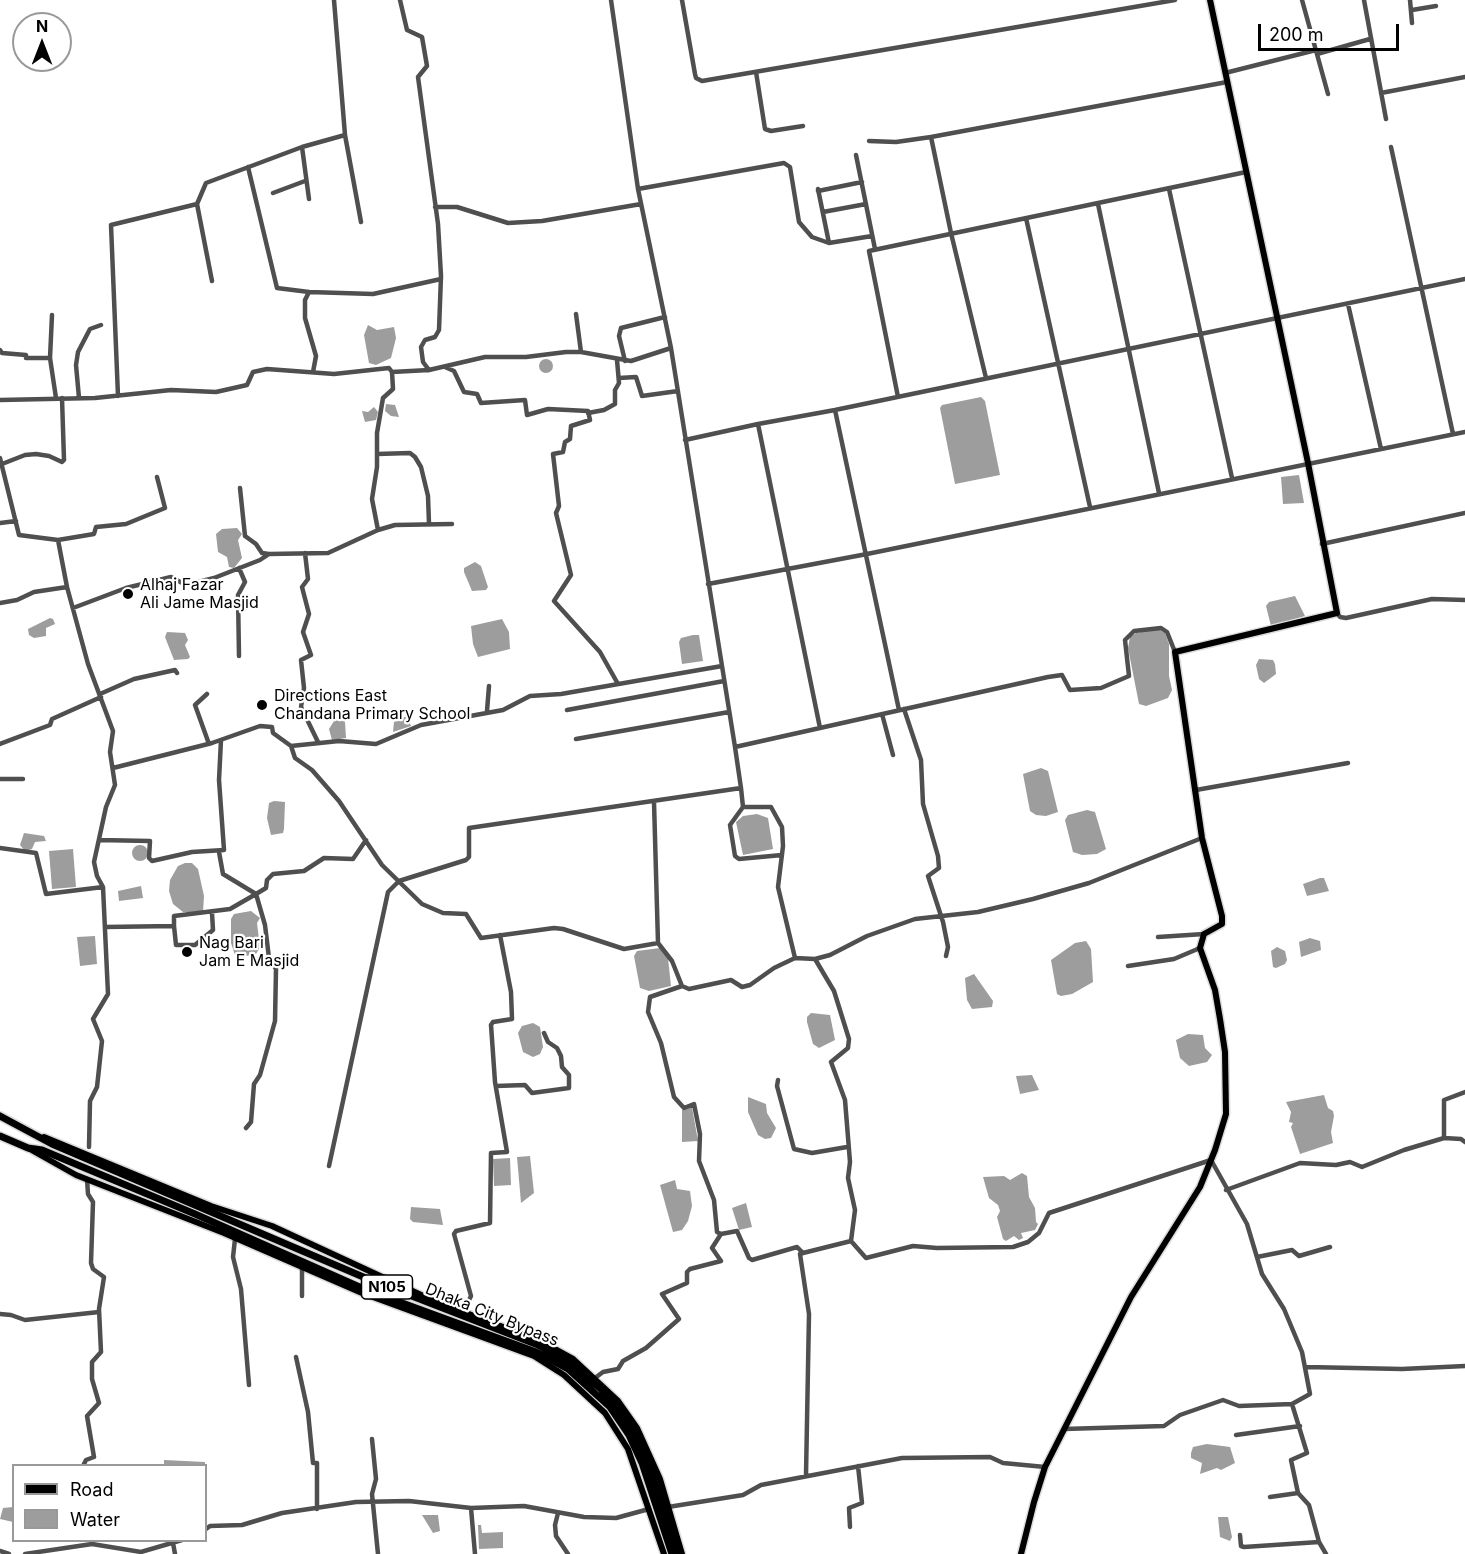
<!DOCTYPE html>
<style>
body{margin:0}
#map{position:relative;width:1465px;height:1554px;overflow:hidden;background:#fff;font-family:Inter,sans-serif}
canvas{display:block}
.legend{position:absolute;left:12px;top:1464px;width:195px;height:78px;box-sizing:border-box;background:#fff;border:2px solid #999;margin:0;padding:8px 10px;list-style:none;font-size:18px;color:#000}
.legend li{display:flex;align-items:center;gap:12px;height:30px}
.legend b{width:30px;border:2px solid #999}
.north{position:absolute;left:12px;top:12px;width:60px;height:60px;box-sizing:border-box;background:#fff;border:2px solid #999;border-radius:50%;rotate:0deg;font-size:16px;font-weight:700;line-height:24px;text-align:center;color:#000}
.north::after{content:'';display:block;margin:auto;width:21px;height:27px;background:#000;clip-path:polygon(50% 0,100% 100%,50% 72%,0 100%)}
.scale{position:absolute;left:1258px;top:24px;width:141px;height:27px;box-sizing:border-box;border:3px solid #000;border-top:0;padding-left:8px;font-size:18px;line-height:21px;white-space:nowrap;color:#000;-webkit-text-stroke:4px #fff;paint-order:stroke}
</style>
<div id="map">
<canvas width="1465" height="1554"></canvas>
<ul class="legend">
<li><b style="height:8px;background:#000"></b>Road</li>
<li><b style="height:16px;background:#9d9d9d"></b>Water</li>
</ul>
<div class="north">N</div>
<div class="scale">200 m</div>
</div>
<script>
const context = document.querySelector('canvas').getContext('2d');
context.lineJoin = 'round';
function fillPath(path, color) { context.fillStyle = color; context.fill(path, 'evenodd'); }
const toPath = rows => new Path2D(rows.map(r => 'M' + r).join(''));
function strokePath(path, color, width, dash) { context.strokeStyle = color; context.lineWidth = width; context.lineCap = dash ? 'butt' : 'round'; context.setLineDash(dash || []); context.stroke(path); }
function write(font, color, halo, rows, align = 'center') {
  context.font = font + ' Inter,sans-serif'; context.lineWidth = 4.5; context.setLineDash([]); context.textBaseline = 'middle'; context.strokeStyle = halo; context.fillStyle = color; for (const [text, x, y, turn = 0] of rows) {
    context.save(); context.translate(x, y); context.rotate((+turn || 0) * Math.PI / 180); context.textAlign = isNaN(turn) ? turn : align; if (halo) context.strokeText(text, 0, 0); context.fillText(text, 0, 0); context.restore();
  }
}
const water = toPath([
 [368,325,377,330,394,327,396,338,391,358,376,365,369,363,364,335],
 '539 366a7 7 0 1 1 14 0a7 7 0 1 1-14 0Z',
 [981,397,985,401,1000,475,955,484,940,408,942,405],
 [386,404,395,405,399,417,391,416,385,411],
 [374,407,378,412,376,420,365,422,362,411,368,412],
 [1299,475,1304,503,1283,504,1281,477],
 [222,529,237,528,242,534,238,540,242,558,234,568,229,567,227,557,218,552,216,534],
 [475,562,481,566,488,587,486,590,472,591,464,572,464,568],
 [1295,596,1305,616,1271,626,1266,606,1269,602],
 [50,618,53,619,55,624,46,628,46,636,34,638,29,635,28,629],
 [502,619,509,632,510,649,478,657,473,644,471,626],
 [1158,629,1165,633,1169,644,1169,676,1172,690,1168,698,1146,706,1139,704,1128,648,1130,637,1136,633],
 [167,632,185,633,188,640,185,645,190,657,188,659,174,660,165,637],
 [693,635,699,635,703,661,682,664,679,642,681,638],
 [1259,659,1273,660,1275,664,1276,674,1264,683,1259,679,1256,665],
 [407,716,411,726,393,732,394,722],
 [336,718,343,719,345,722,346,738,332,740,329,729],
 [1041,768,1048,771,1058,812,1046,816,1036,815,1030,811,1023,774],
 [274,801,285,802,284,829,283,833,271,835,267,818,269,803],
 [1087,810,1095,812,1106,849,1097,854,1082,855,1073,852,1065,820,1068,815],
 [757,814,768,818,773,849,743,855,736,822,743,816],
 [24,833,44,836,46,841,35,842,32,849,25,851,20,845],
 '132 853a8 8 0 1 1 16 0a8 8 0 1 1-16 0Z',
 [73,849,76,887,52,889,49,851],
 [185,863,192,863,198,869,204,896,203,912,183,912,173,904,169,891,170,880,178,866],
 [1320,878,1324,878,1329,891,1307,896,1303,884],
 [141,886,143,898,119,901,118,891],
 [251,911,260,918,257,923,260,947,256,954,236,958,231,943,231,919,234,914],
 [95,936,97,964,80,966,77,937],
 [1310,938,1320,941,1321,950,1301,957,1299,942],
 [1086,941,1091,949,1093,982,1072,994,1061,996,1057,994,1051,960,1075,943],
 [1277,947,1285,951,1287,960,1285,964,1276,968,1273,967,1271,951],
 [660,948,668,958,671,986,649,991,640,988,634,956,637,951],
 [974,974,993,1001,992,1007,972,1009,967,1000,965,978],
 [811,1013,830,1015,835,1040,819,1048,813,1044,807,1022,807,1017],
 [533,1023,540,1027,543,1047,540,1054,533,1057,523,1052,518,1033,522,1026],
 [1188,1034,1203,1035,1205,1048,1212,1055,1207,1062,1189,1066,1180,1058,1176,1040],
 [1032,1075,1039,1090,1020,1094,1016,1076],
 [1324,1095,1328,1108,1333,1111,1334,1116,1331,1132,1333,1143,1300,1154,1291,1127,1293,1123,1289,1122,1291,1112,1286,1102],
 [748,1097,766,1104,767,1113,776,1128,771,1138,765,1139,758,1135,748,1112],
 [692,1107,698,1141,682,1142,682,1110],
 [530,1156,534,1193,521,1203,517,1157],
 [510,1158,511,1185,494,1186,493,1159],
 [1022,1173,1027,1176,1029,1197,1035,1208,1036,1222,1038,1224,1035,1230,1021,1233,1023,1238,1019,1240,1014,1236,1006,1241,1003,1239,997,1217,1000,1211,998,1205,989,1198,983,1177,1004,1176,1010,1180],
 [675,1180,677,1189,690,1191,692,1206,688,1221,682,1230,673,1232,660,1185],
 [746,1203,752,1227,739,1230,732,1208],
 [411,1207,440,1209,443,1225,413,1222,410,1219],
 [1207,1444,1230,1447,1235,1463,1221,1470,1217,1468,1200,1474,1202,1463,1191,1458,1191,1453,1193,1447],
 [164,1460,205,1462,205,1465,164,1465],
 [13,1507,13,1522,0,1519,3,1508],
 [422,1515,438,1515,440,1531,433,1533],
 [1218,1517,1228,1517,1232,1537,1230,1541,1220,1537],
 [478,1525,481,1525,482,1533,503,1532,503,1548,479,1549]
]);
const minor = toPath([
 [334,0,345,135,361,222],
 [400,0,407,30,422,37,427,66,418,77,438,224,441,276,439,330,435,337,425,340,421,347,423,362,429,370],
 [611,0,638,189,671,348,735,747],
 [682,0,695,74,696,78,702,81,1175,0],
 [1302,0,1328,94],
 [1364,0,1386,119],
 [1410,0,1412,23],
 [1412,10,1436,6],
 [1317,54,1370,39],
 [756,72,765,129,771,131,803,126],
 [1225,73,1316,50],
 [1381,93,1465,77],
 [931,137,951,233,986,378],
 [869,141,896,142,931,137,1227,82],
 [302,147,309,199],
 [1391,147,1453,434],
 [856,155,875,249],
 [248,167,277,288,309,292],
 [638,189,784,163,790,167,799,222,812,237,829,243,872,236],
 [818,189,829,243],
 [1169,189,1232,478],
 [818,191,862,182],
 [273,193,305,181],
 [1098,204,1159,493],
 [435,207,457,207,508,223,542,221,641,204],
 [823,212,866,204],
 [1026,218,1090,507],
 [212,281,197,204,206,183,302,147,345,135],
 [1348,304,1381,449],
 [576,314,581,352],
 [0,350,2,353,26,355,26,358,50,358,52,315],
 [50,358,56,398],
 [625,361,619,336,621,328,665,317],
 [445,367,454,371,464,392,477,394,481,403,525,400,527,415,548,409,588,411,590,420,571,426,570,439,565,442,563,452,553,454,559,506,556,513,571,575,554,601,600,652,618,684],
 [313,372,316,356,305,318,305,300,309,292,373,294,441,279],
 [619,378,636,377,642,396,678,391],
 [118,396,111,225,197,204],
 [898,397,869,251,1246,172],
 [79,398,76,365,78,352,90,329,101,325],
 [0,400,95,398,171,390,216,392,247,385,253,372,267,369,334,374,389,368,392,372],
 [588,413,604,410,615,404,615,390,619,383,617,360],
 [685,440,758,424],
 [377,454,410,453,415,457,421,467,428,496,429,524],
 [0,458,19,535,58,540,67,587],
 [2,464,25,455,36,454,49,456,62,462,64,460,62,398],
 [240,488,245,536,256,544,262,553,269,554],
 [0,523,16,521],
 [378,530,395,525,452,524],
 [58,540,94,534,96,527,126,524,165,508,157,477],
 [1322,544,1465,513],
 [305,553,308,579,302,587,309,614,303,632,311,655,301,660,304,688,301,707,318,742],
 [239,568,245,582,238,595,239,656],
 [708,584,867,554,1465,432],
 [0,603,17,600,34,592,67,587,88,664,113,731,110,752,115,785,106,807,94,862,97,876,103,887,108,994,93,1019,102,1041,97,1087,90,1101,89,1147],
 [73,608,126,588,171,577,186,585,214,578,260,560,269,554,328,553,378,530,372,499,377,467,377,433,383,398,393,389,392,372,429,370,485,357,526,357,566,352,581,352,631,361,671,348],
 [1337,613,1340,617,1346,618,1432,599,1465,600],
 [100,694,134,679,175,670,177,673],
 [207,694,195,705,209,744],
 [904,709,921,760,923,804,938,856,939,868,928,876,943,922,948,947,946,956],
 [567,710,724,681],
 [899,710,835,410,1465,279],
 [487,711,489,686],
 [882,714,893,755],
 [820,728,758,424,835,410],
 [576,739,729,712],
 [0,744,50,725,52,719,101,697],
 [291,746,339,741,376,744,421,725,503,710,530,696,561,694,722,666],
 [113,768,212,743,260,726,272,727,273,733,291,746,295,758,312,770,339,801,382,865,422,904,443,913,466,914,481,938,554,928,563,929,624,949,658,943,672,961,682,986,689,989,731,980,742,987,750,985,774,968,795,958,815,959,830,955,867,936,915,919,978,912,1033,899,1089,883,1202,838],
 [0,779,23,779],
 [741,788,743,807,771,807,782,827,783,846,778,887,795,958],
 [1196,790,1348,763],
 [654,802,658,943],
 [743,807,730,825,735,856,739,859,782,855],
 [99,840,150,841,149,858,152,861,192,852,224,850,219,780,221,740],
 [0,848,36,853,46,894,103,887],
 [174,926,176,945,195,945,213,930,212,913],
 [105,927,174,926,174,916,230,909,256,894,223,874,219,852],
 [1158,937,1204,934],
 [1128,966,1174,959,1200,948],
 [682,986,650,997,648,1012,661,1043,674,1097,684,1108,694,1104,700,1134,699,1161,714,1200,717,1232,721,1234,737,1231,749,1258,752,1260,797,1247,803,1253,851,1241,855,1210,848,1178,850,1162,845,1100,831,1062,848,1048,849,1039,834,991,815,959],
 [778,1080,777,1086,794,1149,812,1153,847,1147],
 [496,1086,525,1085,532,1093,569,1088,569,1075,562,1067,561,1056,557,1048,548,1042,544,1033],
 [246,1128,251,1122,254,1084,260,1075,275,1021,276,969,269,958,265,925,256,894,266,888,267,880,273,874,304,871,324,858,353,859,366,840],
 [1444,1138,1444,1100,1465,1092],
 [329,1166,388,892,399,881,466,860,469,857,469,828,741,788,735,747,1048,677,1062,675,1070,690,1101,688,1129,676,1125,640,1134,631,1161,628,1167,632,1175,652],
 [1226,1190,1300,1163,1336,1165,1350,1162,1362,1167,1404,1150,1444,1138,1461,1139,1465,1142],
 [235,1239,233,1257,241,1289,249,1385],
 [851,1241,866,1258,913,1246,937,1248,1013,1247,1028,1242,1039,1233,1049,1213,1211,1160,1247,1224,1262,1274,1284,1309,1302,1352,1310,1394,1292,1404,1307,1453,1291,1460,1298,1493,1309,1505,1319,1542,1326,1554],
 [803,1253,800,1254,809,1314,806,1475],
 [1257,1257,1292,1250,1299,1256,1330,1247],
 [302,1296,302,1269],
 [463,1312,471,1296,454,1234,456,1231,490,1223,491,1153,507,1152,495,1082,491,1025,493,1022,512,1019,511,992,500,935],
 [0,1314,11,1315,25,1320,99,1312],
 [296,1357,308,1412,313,1463,317,1463,317,1509],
 [1306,1367,1402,1369,1465,1366],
 [595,1378,603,1372,618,1369,623,1361,646,1348,679,1319,662,1294,687,1283,687,1272,690,1269,721,1261,712,1248,721,1234],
 [1064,1429,1164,1426,1180,1415,1223,1400,1239,1406,1292,1404],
 [1236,1435,1300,1426],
 [372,1439,376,1479,372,1494,378,1554],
 [83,1466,86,1460,94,1457,87,1416,99,1403,92,1379,92,1362,101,1352,99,1309,104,1277,93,1269,91,1263,93,1202,88,1194,87,1179],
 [1270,1497,1298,1493],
 [668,1507,743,1495,761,1485,902,1458,990,1457,1003,1463,1045,1467],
 [471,1508,475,1554],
 [558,1513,555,1525,556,1536,568,1554],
 [850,1527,849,1508,862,1503,858,1466],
 [206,1529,210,1526,242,1525,282,1513,356,1502,409,1501,471,1508,524,1506,584,1517,616,1518,649,1509],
 [1240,1535,1241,1546,1244,1547,1319,1542],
 [173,1543,175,1554],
 [0,1551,9,1554],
 [25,1554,92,1544,141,1552,182,1540]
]);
const major = toPath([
 [44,1137,211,1206,272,1226,432,1300,540,1341,573,1359,618,1401,637,1428,660,1479,682,1554],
 [28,1148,76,1175,224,1233,362,1293,534,1356,564,1375,605,1413,628,1449,664,1554],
 [1021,1554,1034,1502,1045,1467,1131,1297,1200,1187,1215,1150,1226,1114,1225,1052,1220,1019,1215,990,1200,948,1204,934,1222,924,1222,916,1202,838,1175,652,1337,613,1308,463,1210,0]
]);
const highway = toPath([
 [0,1116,52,1144,368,1279,538,1345,570,1363,601,1389,634,1431,648,1461,677,1554],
 [0,1136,28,1148,42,1150,195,1214,364,1289,536,1352,568,1369,610,1407,629,1435,642,1463,672,1554]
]);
const markers = [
 [128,594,6,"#000"],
 [262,705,6,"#000"],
 [187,952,6,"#000"]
];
const shields = [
 [387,1287,51]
];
const shieldNames = [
 ["N105",387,1287]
];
const poiNames = [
 ["Alhaj Fazar",140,585],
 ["Ali Jame Masjid",140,603],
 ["Directions East",274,696],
 ["Chandana Primary School",274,714],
 ["Nag Bari",199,943],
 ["Jam E Masjid",199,961]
];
const streetNames = [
 ["Dhaka City Bypass",492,1315,22]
];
fillPath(water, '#9d9d9d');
strokePath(major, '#dbdbdb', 9);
strokePath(highway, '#dbdbdb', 10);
strokePath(minor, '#4f4f4f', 4.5);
strokePath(major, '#000', 6);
strokePath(highway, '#000', 7);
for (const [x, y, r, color] of markers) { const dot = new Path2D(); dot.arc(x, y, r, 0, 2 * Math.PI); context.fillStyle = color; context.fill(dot); strokePath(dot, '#fff', 2); }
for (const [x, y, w] of shields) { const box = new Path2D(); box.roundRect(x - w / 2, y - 12, w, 24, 4.5); context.fillStyle = '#fff'; context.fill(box); strokePath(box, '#000', 1.5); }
write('bold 15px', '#000', null, shieldNames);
write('16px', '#000', '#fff', poiNames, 'left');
write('16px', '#000', '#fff', streetNames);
</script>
